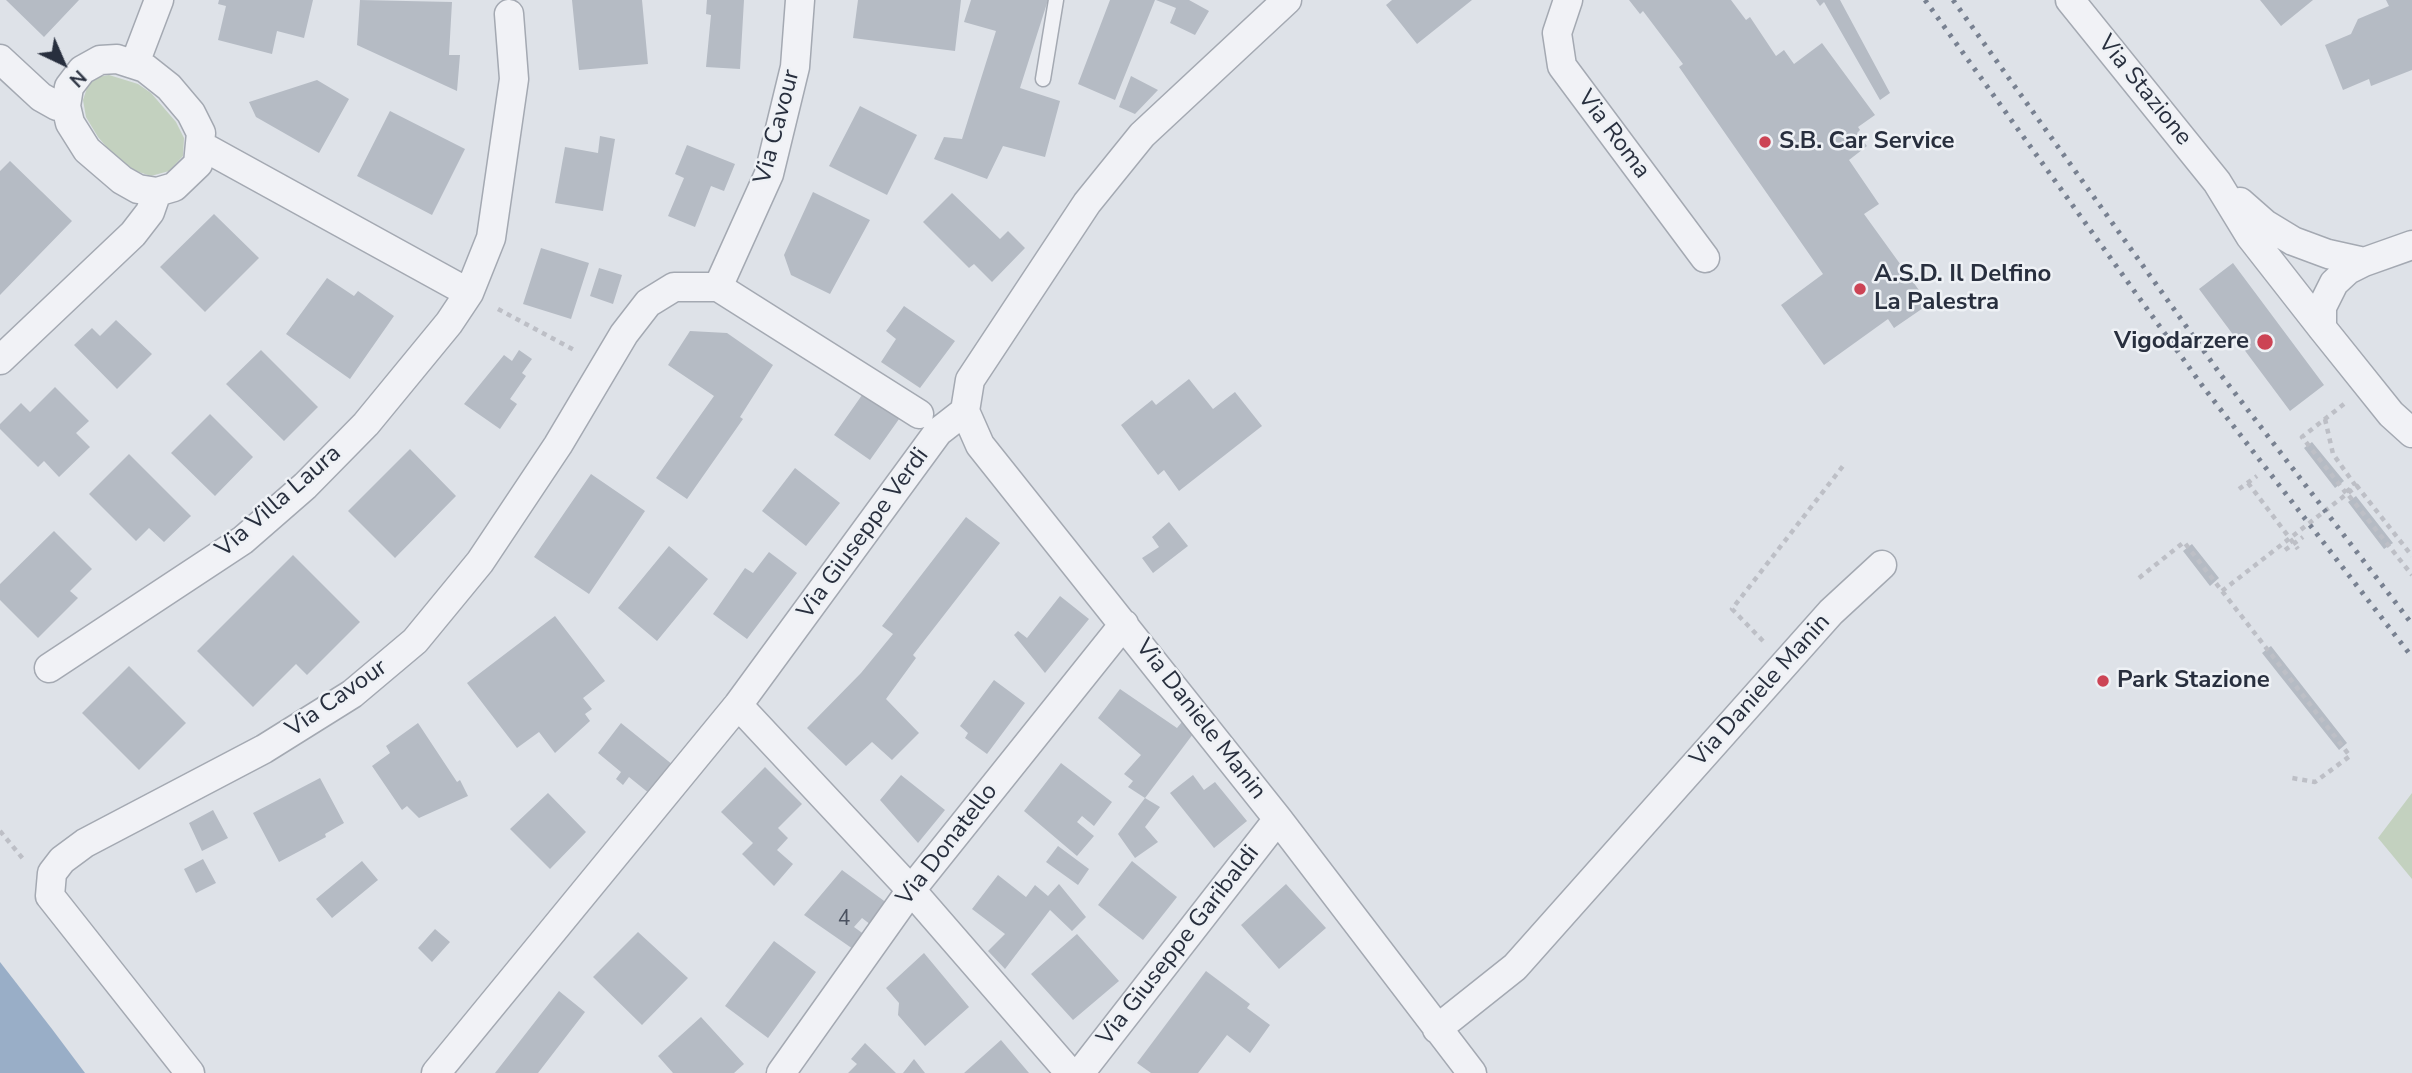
<!DOCTYPE html>
<style>
body{margin:0}
#map{position:relative;width:2412px;height:1073px;overflow:hidden;background:#dee2e8;font-family:"Nunito Sans",sans-serif}
canvas{display:block}
.north{position:absolute;left:28px;top:28px;width:70px;height:70px;-webkit-text-stroke:5px #eef1f5;paint-order:stroke;rotate:136deg;font-size:19px;font-weight:700;line-height:28px;text-align:center;color:#282f3e}
.north::after{content:'';display:block;margin:auto;width:24px;height:32px;background:#282f3e;clip-path:polygon(50% 0,100% 100%,50% 72%,0 100%)}
</style>
<div id="map">
<canvas width="2412" height="1073"></canvas>
<div class="north">N</div>
</div>
<script>
const context = document.querySelector('canvas').getContext('2d');
context.lineJoin = 'round';
function fillPath(path, color) { context.fillStyle = color; context.fill(path, 'evenodd'); }
const toPath = rows => new Path2D(rows.map(r => 'M' + r).join(''));
function strokePath(path, color, width, dash) { context.strokeStyle = color; context.lineWidth = width; context.lineCap = dash ? 'butt' : 'round'; context.setLineDash(dash || []); context.stroke(path); }
function write(font, color, halo, rows, align = 'center') {
  context.font = font + ' "Nunito Sans",sans-serif'; context.lineWidth = 5; context.setLineDash([]); context.textBaseline = 'middle'; context.strokeStyle = halo; context.fillStyle = color; for (const [text, x, y, turn = 0] of rows) {
    context.save(); context.translate(x, y); context.rotate((+turn || 0) * Math.PI / 180); context.textAlign = isNaN(turn) ? turn : align; if (halo) context.strokeText(text, 0, 0); context.fillText(text, 0, 0); context.restore();
  }
}
const green = toPath([
 [109,75,138,84,151,93,176,122,184,138,183,156,169,171,151,176,136,171,117,159,98,137,86,117,83,100,88,85,98,77],
 [2412,793,2412,879,2378,838]
]);
const water = toPath([
 [0,962,52,1029,85,1073,0,1073]
]);
const building = toPath([
 [6,0,79,0,44,37],
 [219,0,313,0,304,38,277,31,272,54,218,40,226,6,218,4],
 [360,0,452,2,449,55,460,55,457,91,357,45],
 [572,0,642,0,648,64,579,70],
 [707,0,744,0,740,69,706,67,711,15,706,14],
 [858,0,961,0,955,51,853,38],
 [971,0,1048,0,1020,88,1060,101,1045,157,1003,146,987,179,934,159,944,137,962,139,996,31,964,22],
 [1110,0,1155,0,1115,100,1078,84],
 [1156,0,1189,0,1209,11,1195,35,1170,23,1176,8],
 [1392,0,1472,0,1417,44,1386,5],
 [1629,0,1731,0,1746,20,1750,17,1776,56,1784,50,1794,64,1822,43,1875,115,1858,127,1860,130,1857,133,1867,146,1849,160,1879,204,1864,214,1929,304,1894,328,1888,319,1824,365,1781,305,1823,274,1679,67,1683,64,1643,11,1640,14],
 [1816,0,1840,0,1890,93,1880,100,1824,2,1820,6],
 [2260,0,2313,0,2281,26],
 [2386,0,2412,0,2412,70,2371,86,2369,79,2343,90,2325,45,2351,34,2358,19,2389,6],
 [1131,76,1158,90,1135,114,1119,107],
 [317,80,349,99,319,153,256,117,249,102],
 [860,106,917,135,887,195,829,166],
 [390,111,465,149,432,215,357,176],
 [600,136,615,139,603,211,555,203,565,147,598,153],
 [687,145,735,164,724,191,711,186,695,227,668,216,684,178,675,174],
 [10,161,72,221,0,295,0,171],
 [813,192,870,220,830,294,791,275,784,255],
 [952,193,1000,239,1008,231,1025,248,992,282,974,264,969,268,923,222],
 [214,214,259,258,205,312,160,267],
 [541,248,589,263,571,319,523,304],
 [2233,263,2324,385,2290,411,2199,289],
 [599,268,622,275,613,304,590,296],
 [327,278,354,296,358,291,394,316,350,379,286,334],
 [904,306,955,341,920,388,881,362,896,339,886,331],
 [116,320,152,354,117,389,74,345,92,328,100,336],
 [690,331,727,333,773,365,740,417,743,419,687,499,656,478,714,396,668,365],
 [261,350,318,407,284,441,226,384],
 [519,350,532,359,522,373,526,376,510,399,517,404,500,429,464,404,504,355,512,361],
 [1189,379,1213,409,1235,392,1262,426,1179,491,1164,470,1158,475,1121,425,1152,400,1156,405],
 [55,387,89,421,76,433,90,447,59,477,44,461,38,467,0,429,0,424,21,403,30,412],
 [867,388,904,412,870,460,834,435],
 [210,414,253,457,215,496,171,453],
 [2312,442,2344,481,2335,488,2304,448],
 [410,449,456,496,395,558,348,511],
 [129,454,191,516,164,542,149,528,136,541,89,494],
 [795,468,840,503,806,546,762,511],
 [591,474,645,511,589,594,534,557],
 [2356,496,2393,543,2384,549,2348,502],
 [966,517,1000,543,913,655,916,658,886,699,919,733,892,760,872,742,846,766,807,728,861,673,893,634,882,626],
 [1169,522,1188,546,1153,573,1142,558,1159,547,1152,537],
 [54,531,92,569,70,591,78,598,38,638,0,600,0,584],
 [2192,544,2219,578,2210,586,2183,551],
 [669,546,708,579,657,641,618,608],
 [769,552,797,573,747,639,713,614,745,568,753,573],
 [293,555,360,622,307,675,296,664,253,707,197,651],
 [1060,596,1089,619,1045,673,1014,635,1018,631,1027,638],
 [555,616,605,681,583,698,592,709,585,714,590,721,555,753,539,732,517,748,467,683],
 [2271,646,2347,743,2339,750,2262,653],
 [129,666,186,723,139,770,82,713],
 [994,680,1025,703,987,754,965,738,968,733,960,726],
 [1120,689,1177,728,1186,717,1196,730,1145,798,1128,787,1133,781,1124,774,1141,755,1098,718],
 [418,723,457,782,460,780,468,796,419,818,407,806,402,810,372,766,390,753,386,746],
 [621,723,673,765,650,794,629,777,623,785,616,779,621,772,598,753],
 [1061,763,1112,802,1094,826,1082,816,1077,822,1094,836,1077,856,1024,811],
 [765,767,802,804,778,828,788,838,777,850,793,864,774,886,742,854,753,843,721,812],
 [901,775,945,810,918,843,880,800],
 [1193,775,1204,790,1215,782,1247,821,1214,848,1170,793],
 [320,778,344,823,325,834,326,837,279,862,253,813],
 [548,793,586,832,550,869,510,829],
 [1145,798,1160,807,1145,827,1158,842,1135,858,1118,834],
 [213,810,228,838,202,851,189,823],
 [1058,846,1089,869,1078,885,1046,862],
 [203,859,216,883,196,893,184,869],
 [362,861,378,880,332,918,316,899],
 [1132,861,1177,897,1143,940,1098,905],
 [842,870,891,906,875,928,862,918,854,927,865,935,853,949,804,915],
 [998,875,1026,897,1035,885,1048,896,1059,884,1086,917,1072,931,1050,910,1005,969,988,951,1005,934,972,909],
 [1286,884,1326,928,1279,969,1241,925],
 [435,929,450,942,432,962,418,948],
 [638,932,688,978,642,1025,593,977],
 [1077,934,1119,981,1073,1020,1031,974],
 [774,941,816,972,768,1038,725,1006],
 [924,953,969,1007,925,1046,898,1015,899,1003,886,988],
 [1206,971,1250,1004,1247,1008,1270,1025,1250,1053,1227,1035,1198,1073,1151,1073,1137,1063],
 [559,991,585,1012,538,1073,495,1073],
 [701,1017,744,1064,734,1073,673,1073,658,1056],
 [1001,1040,1029,1073,964,1073],
 [865,1043,896,1073,848,1073,857,1064,851,1059],
 [914,1059,925,1073,903,1073]
]);
const path = toPath([
 [498,309,576,351],
 [2344,404,2302,437,2346,493],
 [2325,419,2333,454,2355,485,2346,492,2412,575],
 [2248,483,2298,549],
 [2239,489,2257,476],
 [2285,550,2303,537],
 [2139,578,2184,542,2350,756,2315,782,2292,778],
 [2222,591,2357,486,2412,556],
 [1763,641,1732,609,1843,466],
 [0,831,24,860]
]);
const service = toPath([
 [1043,79,1056,0]
]);
const minor = toPath([
 [1568,0,1557,33,1562,66,1705,258],
 [2070,0,2217,182,2250,236,2322,328,2391,414,2412,433],
 [0,59,41,97,57,106,66,106],
 [117,59,145,68,169,87,191,113,201,133,198,164,174,187,157,192,138,189,122,180,87,150,70,123,66,106,69,87,82,70,100,60,117,59],
 [135,63,159,0],
 [202,146,469,293],
 [2240,202,2265,224,2293,241,2328,254,2364,262],
 [718,287,769,174,795,67,800,0],
 [2322,328,2322,307,2334,283,2348,270,2364,262,2412,245],
 [0,360,133,234,150,212,157,192],
 [965,411,980,445,1278,819,1472,1073],
 [49,668,243,540,305,486,366,424,449,323,469,293,491,238,514,79,509,14],
 [738,705,911,890,1070,1073],
 [1437,1029,1515,967,1831,612,1882,565],
 [190,1073,50,896,52,873,62,860,85,843,264,749,352,694,415,641,480,562,558,445,624,334,648,303,674,287,718,287,919,414],
 [436,1073,738,705,938,432,965,411,970,380,1087,203,1142,135,1287,0],
 [781,1073,911,890,1124,624],
 [1080,1073,1278,819]
]);
const rail = toPath([
 [1925,0,2204,388,2412,657],
 [1953,0,2221,375,2412,624]
]);
const markers = [
 [1765,142,7,"#c45"],
 [1860,289,7,"#c45"],
 [2265,342,9,"#c45"],
 [2103,681,7,"#c45"]
];
const numberNames = [
 ["4",844,920]
];
const streetNames = [
 ["Via Stazione",2144,91,51],
 ["Via Cavour",778,127,-75],
 ["Via Roma",1613,135,53],
 ["Via Villa Laura",279,502,-41],
 ["Via Giuseppe Verdi",864,534,-54],
 ["Via Daniele Manin",1761,691,-48],
 ["Via Cavour",337,699,-35],
 ["Via Daniele Manin",1200,720,52],
 ["Via Donatello",948,845,-52],
 ["Via Giuseppe Garibaldi",1179,946,-52]
];
const poiNames = [
 ["S.B. Car Service",1779,142],
 ["A.S.D. Il Delfino",1874,275],
 ["La Palestra",1874,303],
 ["Vigodarzere",2249,342,"right"],
 ["Park Stazione",2117,681]
];
fillPath(green, '#c3d1bf');
fillPath(water, '#99aec7');
fillPath(building, '#b5bbc4');
strokePath(service, '#a4a9b2', 17);
strokePath(minor, '#a4a9b2', 31);
strokePath(path, '#bdbfc6', 4.5, [5, 5]);
strokePath(service, '#f1f2f6', 14);
strokePath(minor, '#f1f2f6', 28);
strokePath(rail, '#788191', 5, [3.5, 7]);
for (const [x, y, r, color] of markers) { const dot = new Path2D(); dot.arc(x, y, r, 0, 2 * Math.PI); context.fillStyle = color; context.fill(dot); strokePath(dot, '#eef1f5', 2.5); }
write('21px', '#4b5260', null, numberNames);
write('24px', '#282f3e', '#eef1f5', streetNames);
write('bold 24px', '#282f3e', '#eef1f5', poiNames, 'left');
</script>
